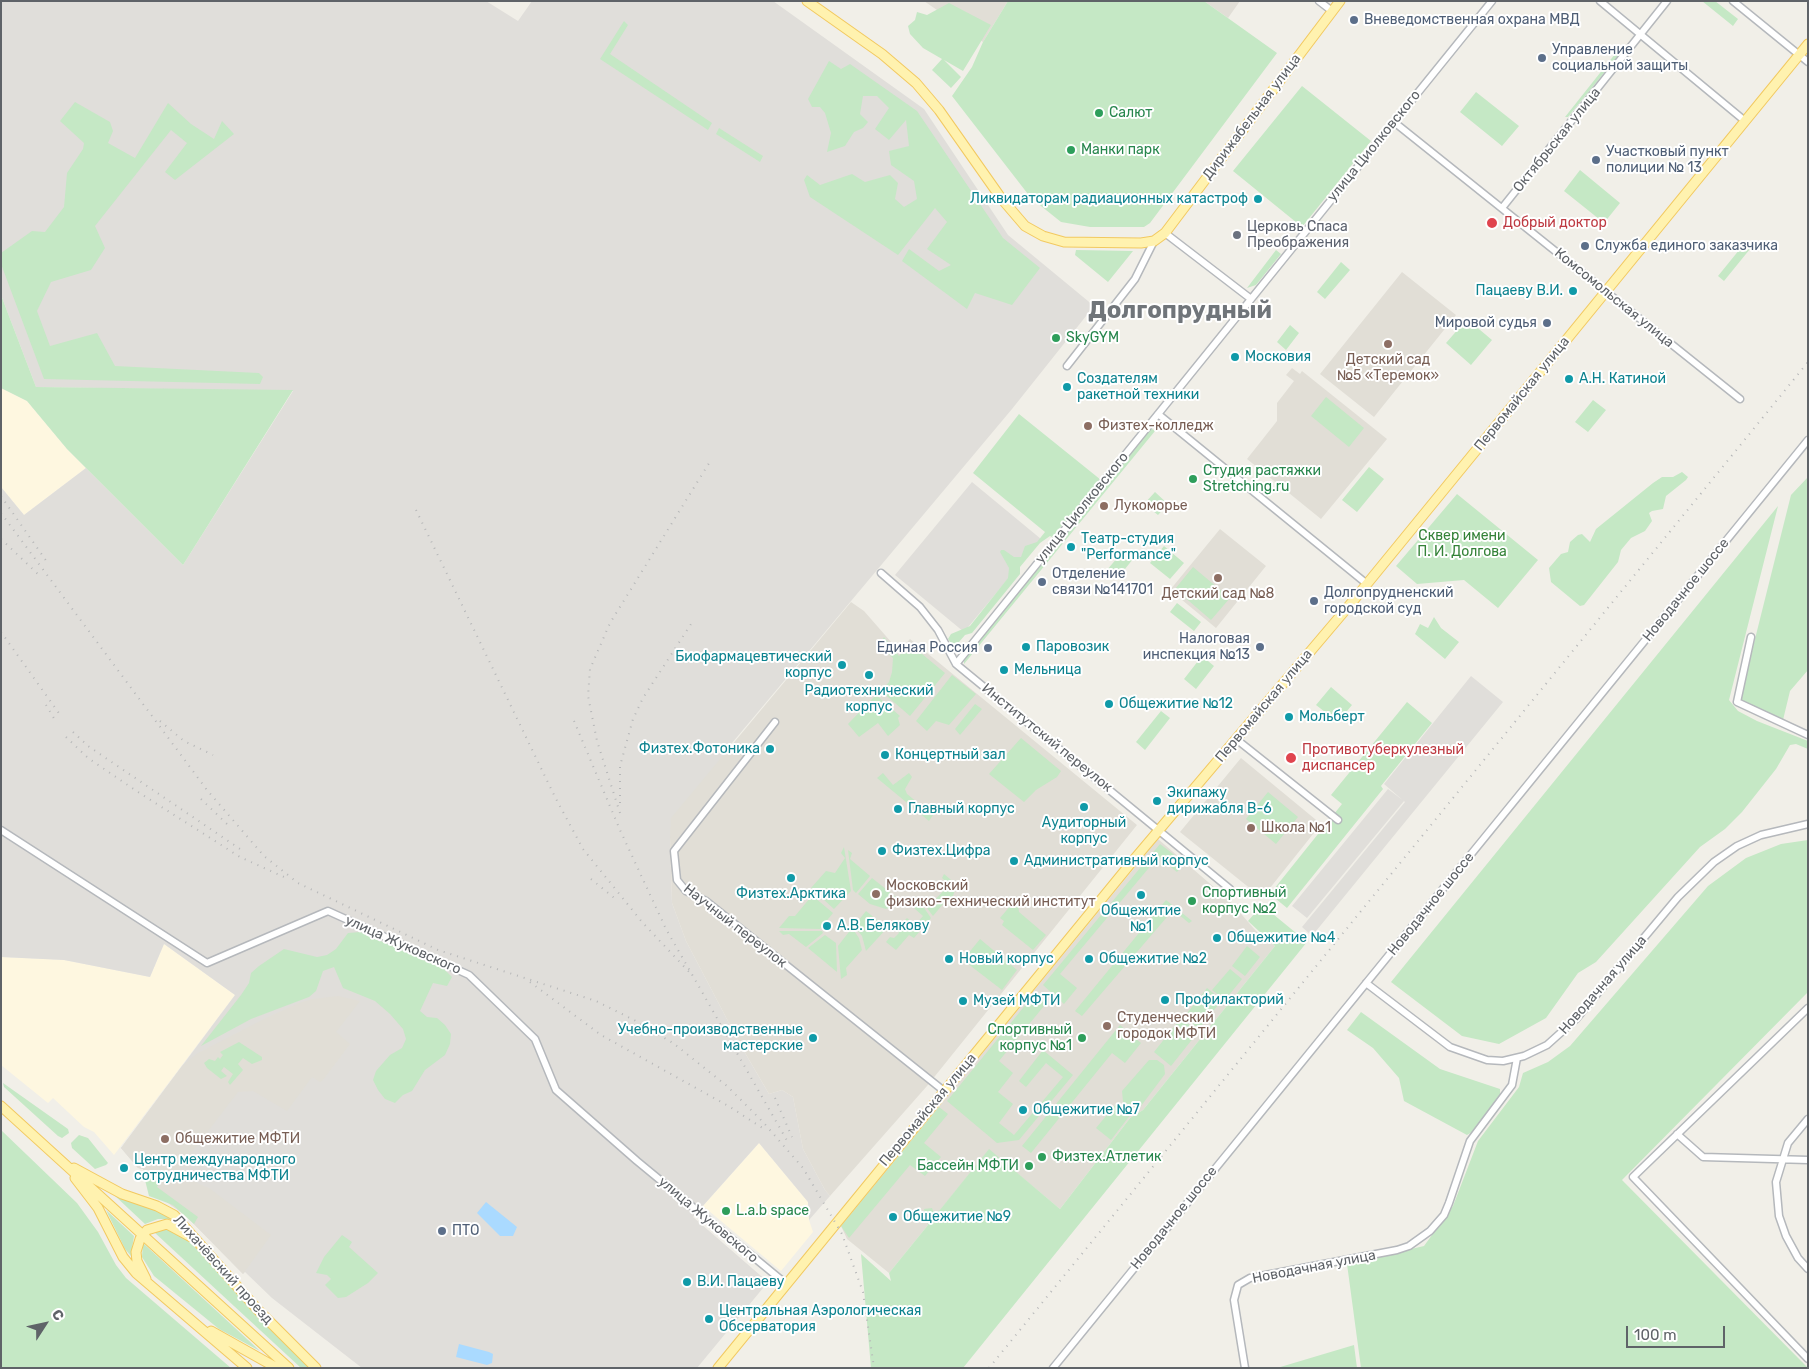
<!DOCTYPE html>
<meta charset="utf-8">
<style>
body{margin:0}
#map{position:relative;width:1809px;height:1369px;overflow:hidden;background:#f1efe8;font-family:Rubik,sans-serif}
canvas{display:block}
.frame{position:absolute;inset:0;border:2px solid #5f6368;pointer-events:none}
.north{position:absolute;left:20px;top:1299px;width:50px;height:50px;-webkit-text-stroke:4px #fff;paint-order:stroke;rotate:55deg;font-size:14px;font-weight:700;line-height:20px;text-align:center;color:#5f6368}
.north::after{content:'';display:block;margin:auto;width:18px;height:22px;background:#5f6368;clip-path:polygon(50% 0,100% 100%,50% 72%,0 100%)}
.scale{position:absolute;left:1626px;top:1326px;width:99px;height:22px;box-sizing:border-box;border:2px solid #5f6368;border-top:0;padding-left:6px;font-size:15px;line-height:18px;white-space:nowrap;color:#5f6368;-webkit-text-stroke:4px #fff;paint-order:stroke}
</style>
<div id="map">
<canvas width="1809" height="1369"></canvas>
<div class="frame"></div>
<div class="north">С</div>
<div class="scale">100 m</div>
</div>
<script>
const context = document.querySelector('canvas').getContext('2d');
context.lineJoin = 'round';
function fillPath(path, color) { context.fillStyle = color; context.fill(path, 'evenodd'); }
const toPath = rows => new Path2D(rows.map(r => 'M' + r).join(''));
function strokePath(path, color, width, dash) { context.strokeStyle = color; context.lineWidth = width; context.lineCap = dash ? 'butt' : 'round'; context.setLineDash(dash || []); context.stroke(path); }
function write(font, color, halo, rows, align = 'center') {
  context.font = font + ' Rubik,sans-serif'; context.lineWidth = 4; context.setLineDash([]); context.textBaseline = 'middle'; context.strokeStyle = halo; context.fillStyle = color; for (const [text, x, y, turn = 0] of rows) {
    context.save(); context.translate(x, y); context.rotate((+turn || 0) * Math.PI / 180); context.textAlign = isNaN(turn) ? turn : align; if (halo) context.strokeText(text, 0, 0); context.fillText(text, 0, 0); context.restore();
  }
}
const commercial = toPath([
 [1,388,27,401,67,449,86,468,24,515,1,487],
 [164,944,235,995,114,1155,94,1132,84,1127,53,1098,48,1103,1,1065,1,957,64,960,150,977],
 [759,1143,808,1202,809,1220,813,1232,781,1271,703,1206]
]);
const industrial = toPath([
 [1,1,486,1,518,21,532,1,773,1,924,109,1008,235,1094,306,1012,409,732,743,670,838,672,903,686,941,741,1046,769,1094,782,1090,793,1097,803,1149,825,1190,830,1196,809,1220,808,1202,759,1143,693,1217,768,1282,697,1368,362,1368,272,1298,245,1272,243,1274,185,1215,164,1200,146,1177,143,1169,138,1168,121,1148,235,995,164,944,150,977,64,960,1,957,1,487,24,515,86,468,183,565,293,391,36,387,1,295],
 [972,482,1041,539,964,632,895,575],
 [1471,676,1503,702,1312,936,1302,927,1405,802,1384,784],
 [1388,789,1404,801,1307,918,1292,906]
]);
const education = toPath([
 [924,1,1008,1,983,42],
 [1204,1,1240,1,1228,18],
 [1402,272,1456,315,1374,417,1320,374],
 [1292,368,1300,374,1302,371,1387,439,1321,519,1247,459,1277,421,1277,403,1294,381,1286,375],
 [1220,529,1266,566,1216,628,1170,590],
 [851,602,864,611,899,651,910,639,1137,825,927,1086,830,1196,825,1190,803,1149,793,1097,782,1090,769,1094,741,1046,686,941,672,903,670,838,671,818],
 [1241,758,1321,824,1262,898,1180,832],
 [1158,839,1229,900,1256,931,1275,946,1143,1110,1130,1118,1060,1209,989,1150,889,1273,847,1239,841,1226],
 [338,996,360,1001,336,1032,350,1044,323,1080,320,1082,312,1077,287,1111,253,1091,238,1092,179,1169,199,1184,209,1188,271,1235,243,1274,185,1215,164,1200,151,1195,143,1169,138,1168,121,1148,182,1066,198,1053,264,1019,299,1003,313,999]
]);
const green = toPath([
 [1008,1,1204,1,1277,53,1150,223,1144,227,1090,227,1061,222,1031,198,952,96,972,67,983,42],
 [1702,1,1715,1,1738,19,1733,26],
 [949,3,991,25,963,71,944,60,961,77,951,88,932,70,942,59,923,48,910,34,908,26,915,20,917,12,927,15],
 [624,21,628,25,610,54,712,123,708,130,600,59],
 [1623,44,1626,46,1568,117,1565,117],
 [829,61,841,69,850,64,917,111,1003,238,1040,268,1012,305,975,293,967,309,902,261,909,249,939,271,951,265,927,249,947,222,935,208,898,255,810,197,804,180,807,175,820,185,852,174,865,182,890,175,898,183,895,199,904,207,917,199,914,181,891,165,889,151,909,146,906,120,889,140,875,129,889,108,877,96,863,96,860,114,868,122,863,128,854,132,845,146,827,152,831,133,825,113,820,107,812,107,808,99],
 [1302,86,1371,141,1302,227,1233,171],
 [1476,92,1519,126,1502,146,1460,112],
 [75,102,110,122,113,131,108,143,135,158,168,103,191,124,214,139,222,121,234,134,175,180,165,172,187,143,171,130,95,226,105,248,91,270,51,282,37,311,50,346,97,333,115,366,259,373,263,377,260,384,44,379,1,264,1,253,32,231,45,232,64,207,67,173,83,149,84,143,60,121],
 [719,128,763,156,760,162,716,134],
 [1580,170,1620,203,1604,223,1564,191],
 [1744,244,1750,249,1724,281,1718,276],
 [1076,250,1133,251,1108,282,1075,255],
 [1276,250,1281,254,1256,285,1247,288],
 [1341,262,1350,270,1325,299,1317,292],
 [1,295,36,387,293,390,183,565,67,449,27,401,1,388],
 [1467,319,1492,340,1471,365,1446,343],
 [1290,325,1299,333,1286,350,1277,342],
 [1326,397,1364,428,1349,447,1311,416],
 [1593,400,1606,410,1588,432,1575,422],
 [1019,414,1101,480,1052,537,1050,536,1040,543,1020,567,1020,574,972,633,965,635,959,642,962,647,957,652,948,639,951,634,970,626,1008,578,1009,568,1000,552,1001,550,1004,550,1014,557,1021,557,1025,546,1037,542,1045,532,973,473],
 [1151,428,1155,431,964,664,964,659],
 [1369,467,1384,479,1357,512,1342,500],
 [1682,472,1688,477,1686,480,1666,496,1663,509,1652,511,1649,513,1652,521,1645,531,1631,538,1621,550,1618,562,1584,605,1580,606,1551,582,1549,568,1561,554,1568,552,1570,542,1578,535,1582,534,1590,542,1596,529,1653,483,1662,477,1673,477],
 [1808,477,1808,670,1790,691,1783,720,1740,699,1791,495],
 [1155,492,1168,504,1158,515,1144,504],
 [1457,494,1538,560,1498,608,1464,580,1417,584,1396,566],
 [1778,506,1729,700,1738,711,1757,721,1808,741,1808,749,1796,744,1790,745,1776,769,1742,812,1725,829,1700,847,1596,962,1578,973,1546,1018,1499,1044,1462,1036,1391,982],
 [1164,546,1184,563,1170,579,1150,563],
 [1123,551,1133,559,1117,579,1107,570],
 [1193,567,1230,598,1211,620,1175,589],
 [1177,603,1201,622,1194,631,1170,612],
 [1434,617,1441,628,1459,642,1445,659,1415,634,1420,624,1428,628],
 [884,637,899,656,910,644,945,673,910,716,881,691,889,682,892,672,893,658,879,645],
 [1202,656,1214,666,1196,689,1184,679],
 [952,675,976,694,949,725,936,721,927,731,916,721],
 [1331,687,1352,705,1338,722,1316,705],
 [876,695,900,716,898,718,900,725,888,736,878,723,859,737,848,724],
 [1407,702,1432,723,1381,786,1383,789,1287,908,1270,894,1342,804,1331,795],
 [975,704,982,709,960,735,955,729],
 [1161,711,1170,718,1145,750,1136,742],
 [1021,738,1061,771,1057,777,1036,790,1024,802,989,774],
 [883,773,893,785,909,773,912,777,905,789,907,794,933,815,929,821,877,778],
 [1268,792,1298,817,1276,844,1246,819],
 [1808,840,1808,992,1622,1180,1808,1368,1361,1368,1347,1264,1424,1246,1453,1206,1478,1141,1519,1087,1523,1073,1548,1062,1570,1046,1708,886,1746,858,1781,844],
 [1160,844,1185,863,1177,872,1158,857,1060,974,1077,988,1064,1004,1043,985],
 [844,847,851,891,834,909,811,888,826,871,835,873,845,858,841,853],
 [848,850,852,853,850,859,870,876,856,893,853,890],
 [944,874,957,885,951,901,948,898,933,916,921,900,931,904,947,887,949,884,942,878],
 [872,878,901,901,886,909,870,904,858,894],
 [808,892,833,913,820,929,779,928,789,916,795,916,810,898,807,895],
 [1017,898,1019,912,1046,935,1033,950,1002,925,1004,921,1000,918],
 [1166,900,1192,921,1189,923,1173,910,1082,1016,1075,1011],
 [920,902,931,918,914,938,909,935,896,950,886,942,890,937,894,938,899,933,897,928,907,918,915,925,923,916,914,908],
 [1262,905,1307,942,963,1368,871,1368,861,1254,891,1281,889,1273,928,1225,924,1209,932,1208,935,1216,989,1149,1060,1209,1130,1118,1143,1110,1275,946,1248,921],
 [866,911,887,928,866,951,862,936,854,926],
 [852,928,859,938,862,950,846,968,847,975,841,979,838,946],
 [779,931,822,931,823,933,806,947,789,934,783,935],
 [360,932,444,969,452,977,447,986,433,983,420,1011,427,1017,437,1018,445,1025,451,1034,450,1044,445,1055,425,1070,412,1091,403,1095,395,1103,385,1099,378,1090,373,1080,376,1071,390,1055,402,1048,406,1039,403,1029,390,1014,375,1001,343,988,334,967,323,971,316,991,309,997,251,1019,201,1046,241,995,249,983,251,973,259,966,284,949,317,957,327,955,336,949,348,933],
 [825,935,836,943,837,972,808,948],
 [980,939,1017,970,1002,990,963,960],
 [1247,946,1260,957,1245,976,1232,966],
 [1230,969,1242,979,1225,1000,1212,990],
 [1207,988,1222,1000,1199,1029,1184,1017],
 [1036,992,1048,1001,999,1061,1013,1073,998,1092,1013,1104,999,1123,1014,1135,1063,1077,1046,1063,1026,1087,1019,1081,1043,1050,1073,1075,1019,1140,997,1143,947,1101],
 [1361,1012,1440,1069,1500,1089,1500,1096,1474,1131,1467,1135,1404,1101,1399,1078,1373,1048,1347,1030],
 [1181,1018,1198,1032,1171,1066,1154,1052],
 [1120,1025,1141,1043,1125,1063,1112,1053,1031,1153,1022,1146],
 [239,1042,262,1057,262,1060,252,1064,243,1058,238,1064,243,1070,230,1085,228,1082,233,1074,224,1067,221,1071,227,1076,221,1079,207,1068,204,1063,209,1059,215,1061,218,1057,220,1059,223,1055,220,1052],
 [1149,1060,1157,1060,1164,1065,1165,1074,1141,1106,1132,1109,1123,1102,1122,1091],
 [3,1083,68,1129,69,1133,62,1138,58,1136,4,1087],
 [1117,1103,1131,1114,1111,1140,1096,1128],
 [939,1107,948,1114,924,1143,941,1157,925,1176,910,1165,849,1238,841,1226],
 [1,1130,77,1203,98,1232,116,1265,126,1278,231,1368,1,1368],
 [79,1135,88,1138,108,1163,106,1165,95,1169,72,1148,71,1143],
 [154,1171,160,1182,157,1187,198,1217,194,1224,173,1205,149,1196,144,1176],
 [113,1194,156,1209,173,1219,158,1219,145,1224],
 [106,1210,134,1236,131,1256,125,1249],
 [160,1229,168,1229,182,1236,197,1249,309,1368,301,1368,154,1232],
 [342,1235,352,1242,349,1247,378,1273,368,1283,346,1297,338,1298,325,1285,331,1279,327,1275,316,1273,324,1257],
 [143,1243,260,1351,219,1329,154,1276,142,1257],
 [1354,1345,1357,1368,1277,1368]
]);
const water = toPath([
 [486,1202,517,1227,513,1236,500,1236,477,1213],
 [459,1344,489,1352,493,1354,492,1363,487,1365,456,1357]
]);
const minor = toPath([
 [1319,1,1332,11],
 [1600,1,1745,121],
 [1733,1,1808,62],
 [1394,122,1740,399],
 [1502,208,1667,1],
 [1165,233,1251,299],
 [1067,366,1135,279,1154,241],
 [1158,414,1367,584],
 [881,573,920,607,938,630,956,664,1230,889],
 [1751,637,1737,702,1808,735],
 [956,664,1492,1],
 [775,722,674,851,677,880,686,891,706,901,944,1091],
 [1236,739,1338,820],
 [1,830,207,963,328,911,469,975,535,1039,556,1090,637,1161,785,1283],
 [1366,983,1450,1047,1487,1060,1503,1061,1524,1056,1547,1045,1576,1019,1678,897,1714,862,1737,846,1761,835,1808,824],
 [1808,1008,1633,1177,1808,1359],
 [1808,1119,1788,1143,1776,1182,1779,1216,1786,1236,1798,1258,1808,1269],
 [1677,1134,1703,1157,1808,1160],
 [1053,1368,1808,440],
 [1245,1368,1234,1300,1238,1285,1250,1278,1397,1250,1409,1246,1430,1231,1444,1215,1449,1203,1470,1141,1512,1085,1517,1058]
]);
const major = toPath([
 [807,1,882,54,916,83,939,110,1001,198,1025,226,1043,236,1064,242,1141,243,1154,241,1165,233,1340,1],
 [1,1106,289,1368],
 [74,1168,122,1194,157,1206,174,1215,258,1310,316,1368],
 [75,1178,98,1208,123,1257,136,1273,247,1368],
 [146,1279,137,1261,136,1252,140,1239,147,1230,167,1224,191,1237],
 [211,1331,277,1368],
 [718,1368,1131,863,1353,601,1808,44]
]);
const rail = toPath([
 [1,496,47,562],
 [416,510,555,797,583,849,642,922,691,974],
 [1,513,207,790,264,856,298,883,438,950,596,1001,634,1020,673,1043,727,1086,763,1122,803,1168,842,1234,863,1292,874,1368],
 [1,539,40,576],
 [1,632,61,716],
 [46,705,55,720],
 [160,721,184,741,213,755],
 [574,721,620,830,666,929,789,1144],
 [73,732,88,746,243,851],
 [66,737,88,758,135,790,240,857,284,877],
 [201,799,228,825],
 [620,803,620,766,633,719,643,698,691,624],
 [620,813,597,741,588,696,590,669,610,623,711,460],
 [591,879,618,901],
 [530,982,601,1035,730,1107,764,1129],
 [775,1098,792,1137],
 [989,1368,1808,362]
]);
const markers = [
 [1354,20,5,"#5c6f8a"],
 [1542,58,5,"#5c6f8a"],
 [1099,113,5,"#2e9e5b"],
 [1071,150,5,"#2e9e5b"],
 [1596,160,5,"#5c6f8a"],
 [1258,199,5,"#0f9aa8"],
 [1492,223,6,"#e0444e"],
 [1237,235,5,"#6b7280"],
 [1585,246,5,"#5c6f8a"],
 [1573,291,5,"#0f9aa8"],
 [1547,323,5,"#5c6f8a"],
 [1056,338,5,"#2e9e5b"],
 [1388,344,5,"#8d6e63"],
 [1235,357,5,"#0f9aa8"],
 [1569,379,5,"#0f9aa8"],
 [1067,387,5,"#0f9aa8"],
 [1088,426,5,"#8d6e63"],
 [1193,479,5,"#2e9e5b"],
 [1104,506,5,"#8d6e63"],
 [1071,547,5,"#0f9aa8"],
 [1218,578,5,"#8d6e63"],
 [1042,582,5,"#5c6f8a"],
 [1314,601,5,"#5c6f8a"],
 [1026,647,5,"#0f9aa8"],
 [1260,647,5,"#5c6f8a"],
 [988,648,5,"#5c6f8a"],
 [842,665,5,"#0f9aa8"],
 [1004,670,5,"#0f9aa8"],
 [869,675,5,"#0f9aa8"],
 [1109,704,5,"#0f9aa8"],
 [1289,717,5,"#0f9aa8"],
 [770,749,5,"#0f9aa8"],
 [885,755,5,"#0f9aa8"],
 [1291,758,6,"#e0444e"],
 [1157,801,5,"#0f9aa8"],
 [1084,807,5,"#0f9aa8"],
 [898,809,5,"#0f9aa8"],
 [1251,828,5,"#8d6e63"],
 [882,851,5,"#0f9aa8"],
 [1014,861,5,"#0f9aa8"],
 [791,878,5,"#0f9aa8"],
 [876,894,5,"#8d6e63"],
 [1141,895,5,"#0f9aa8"],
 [1192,901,5,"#2e9e5b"],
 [827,926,5,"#0f9aa8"],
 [1217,938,5,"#0f9aa8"],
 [949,959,5,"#0f9aa8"],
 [1089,959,5,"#0f9aa8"],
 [1165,1000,5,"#0f9aa8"],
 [963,1001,5,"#0f9aa8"],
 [1107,1026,5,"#8d6e63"],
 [813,1038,5,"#0f9aa8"],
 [1082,1038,5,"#2e9e5b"],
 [1023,1110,5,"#0f9aa8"],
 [165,1139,5,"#8d6e63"],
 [1042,1157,5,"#2e9e5b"],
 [1029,1166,5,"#2e9e5b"],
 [124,1168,5,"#0f9aa8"],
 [726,1211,5,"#2e9e5b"],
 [893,1217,5,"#0f9aa8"],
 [442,1231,5,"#5c6f8a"],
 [687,1282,5,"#0f9aa8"],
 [709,1319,5,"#0f9aa8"]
];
const serviceNames = [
 ["Вневедомственная охрана МВД",1364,20],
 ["Управление",1552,50],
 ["социальной защиты",1552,66],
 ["Участковый пункт",1606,152],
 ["полиции № 13",1606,168],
 ["Служба единого заказчика",1595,246],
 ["Мировой судья",1537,323,"right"],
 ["Отделение",1052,574],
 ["связи №141701",1052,590],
 ["Долгопрудненский",1324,593],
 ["городской суд",1324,609],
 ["Налоговая",1250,639,"right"],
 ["инспекция №13",1250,655,"right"],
 ["Единая Россия",978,648,"right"],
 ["ПТО",452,1231]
];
const leisureNames = [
 ["Салют",1109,113],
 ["Манки парк",1081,150],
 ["SkyGYM",1066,338],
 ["Студия растяжки",1203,471],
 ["Stretching.ru",1203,487],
 ["Спортивный",1202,893],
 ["корпус №2",1202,909],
 ["Спортивный",1072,1030,"right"],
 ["корпус №1",1072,1046,"right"],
 ["Физтех.Атлетик",1052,1157],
 ["Бассейн МФТИ",1019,1166,"right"],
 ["L.a.b space",736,1211]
];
const streetNames = [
 ["Дирижабельная улица",1252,117,-53],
 ["Октябрьская улица",1557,140,-51],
 ["улица Циолковского",1374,146,-51],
 ["Комсомольская улица",1614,298,39],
 ["Первомайская улица",1522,394,-51],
 ["улица Циолковского",1082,508,-51],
 ["Новодачное шоссе",1686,590,-51],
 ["Первомайская улица",1264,706,-50],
 ["Институтский переулок",1047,738,39],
 ["Новодачное шоссе",1431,904,-51],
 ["Научный переулок",735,926,38],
 ["улица Жуковского",403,945,24],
 ["Новодачная улица",1603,985,-49],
 ["Первомайская улица",928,1110,-50],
 ["Новодачное шоссе",1174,1218,-51],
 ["улица Жуковского",708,1220,40],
 ["Новодачная улица",1314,1267,-11],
 ["Лихачёвский проезд",223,1270,48]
];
const cultureNames = [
 ["Ликвидаторам радиационных катастроф",1248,199,"right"],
 ["Пацаеву В.И.",1563,291,"right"],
 ["Московия",1245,357],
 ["Создателям",1077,379],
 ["ракетной техники",1077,395],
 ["А.Н. Катиной",1579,379],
 ["Театр-студия",1081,539],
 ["\"Performance\"",1081,555],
 ["Паровозик",1036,647],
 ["Биофармацевтический",832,657,"right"],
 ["корпус",832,673,"right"],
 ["Мельница",1014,670],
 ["Радиотехнический",869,691,"center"],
 ["корпус",869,707,"center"],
 ["Общежитие №12",1119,704],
 ["Мольберт",1299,717],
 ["Физтех.Фотоника",760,749,"right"],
 ["Концертный зал",895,755],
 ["Экипажу",1167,793],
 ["дирижабля В-6",1167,809],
 ["Главный корпус",908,809],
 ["Аудиторный",1084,823,"center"],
 ["корпус",1084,839,"center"],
 ["Физтех.Цифра",892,851],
 ["Административный корпус",1024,861],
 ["Физтех.Арктика",791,894,"center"],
 ["Общежитие",1141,911,"center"],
 ["№1",1141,927,"center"],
 ["А.В. Белякову",837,926],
 ["Общежитие №4",1227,938],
 ["Новый корпус",959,959],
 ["Общежитие №2",1099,959],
 ["Профилакторий",1175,1000],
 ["Музей МФТИ",973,1001],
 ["Учебно-производственные",803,1030,"right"],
 ["мастерские",803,1046,"right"],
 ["Общежитие №7",1033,1110],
 ["Центр международного",134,1160],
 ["сотрудничества МФТИ",134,1176],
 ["Общежитие №9",903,1217],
 ["В.И. Пацаеву",697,1282],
 ["Центральная Аэрологическая",719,1311],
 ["Обсерватория",719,1327]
];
const healthNames = [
 ["Добрый доктор",1503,223],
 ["Противотуберкулезный",1302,750],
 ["диспансер",1302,766]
];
const worshipNames = [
 ["Церковь Спаса",1247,227],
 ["Преображения",1247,243]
];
const educationNames = [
 ["Детский сад",1388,360,"center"],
 ["№5 «Теремок»",1388,376,"center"],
 ["Физтех-колледж",1098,426],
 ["Лукоморье",1114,506],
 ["Детский сад №8",1218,594,"center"],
 ["Школа №1",1261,828],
 ["Московский",886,886],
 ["физико-технический институт",886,902],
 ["Студенческий",1117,1018],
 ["городок МФТИ",1117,1034],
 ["Общежитие МФТИ",175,1139]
];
const parkNames = [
 ["Сквер имени",1462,536],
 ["П. И. Долгова",1462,552]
];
const townNames = [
 ["Долгопрудный",1180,311]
];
fillPath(commercial, '#fef7e0');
fillPath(industrial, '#e0deda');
fillPath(education, '#e1ded6');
fillPath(green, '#c5e8c5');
fillPath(water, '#aadaff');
strokePath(minor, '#b5b8bc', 9);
strokePath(major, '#f2c960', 11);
strokePath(minor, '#fff', 6);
strokePath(major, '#fff2af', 9);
strokePath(rail, '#b6b7b8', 2, [1, 6]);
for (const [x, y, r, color] of markers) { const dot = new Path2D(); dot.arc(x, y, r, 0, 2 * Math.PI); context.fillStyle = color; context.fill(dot); strokePath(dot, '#fff', 2); }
write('14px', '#4e5e75', '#fff', serviceNames, 'left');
write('14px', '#27864d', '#fff', leisureNames, 'left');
write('14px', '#5f6368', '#fff', streetNames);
write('14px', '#0d838f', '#fff', cultureNames, 'left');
write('14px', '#be3a42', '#fff', healthNames, 'left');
write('14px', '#5b616d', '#fff', worshipNames, 'left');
write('14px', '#785e54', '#fff', educationNames, 'left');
write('14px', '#348238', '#fff', parkNames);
write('bold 24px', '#70757a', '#fff', townNames);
</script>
